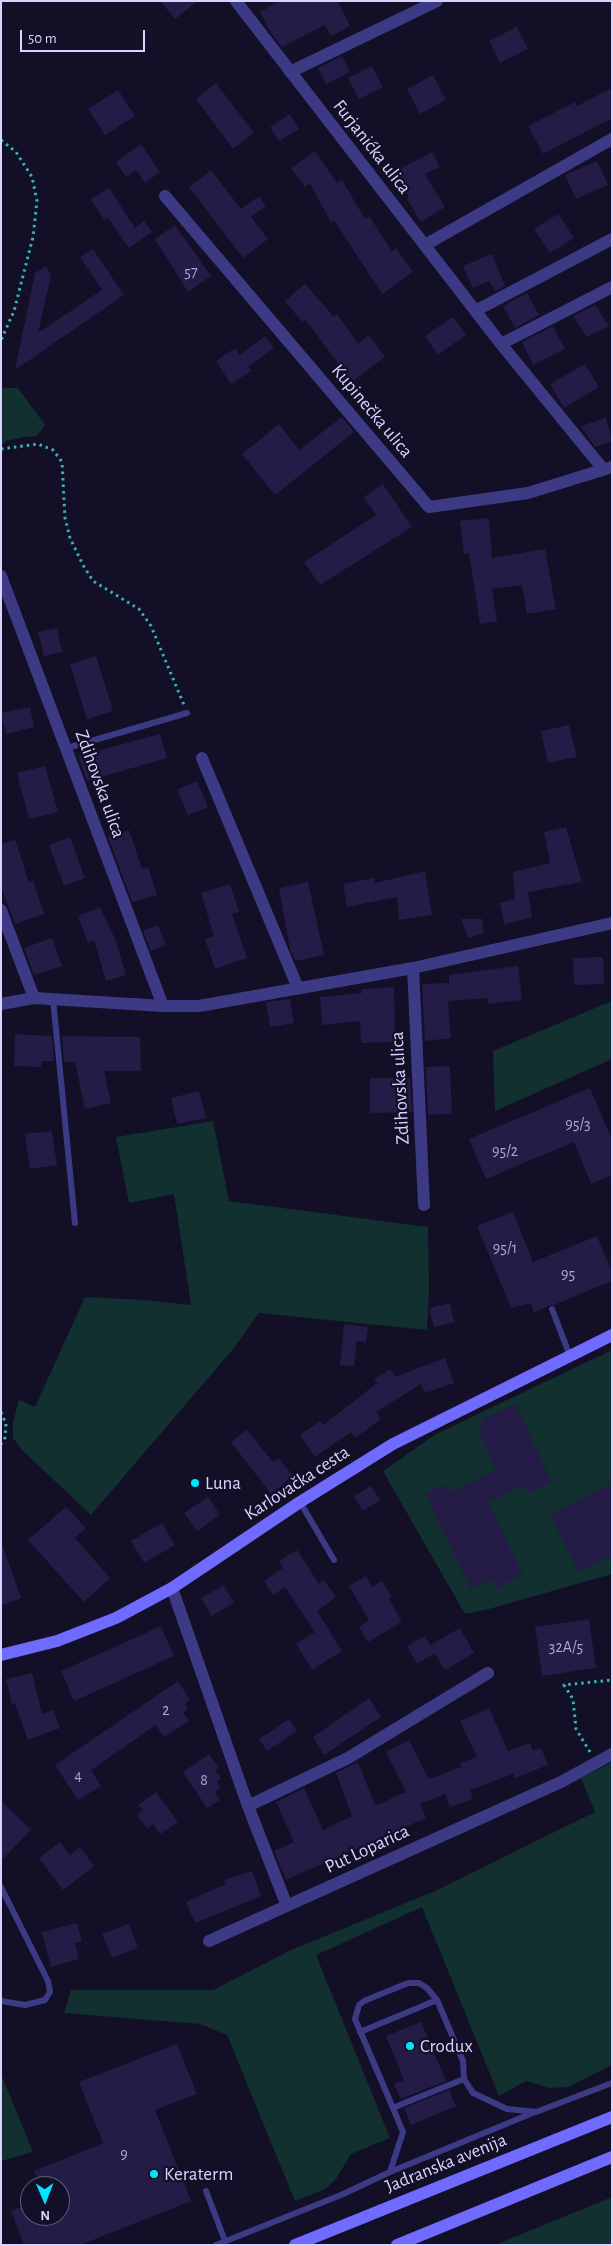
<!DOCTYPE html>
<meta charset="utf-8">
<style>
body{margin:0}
#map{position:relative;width:613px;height:2246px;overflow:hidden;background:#130f26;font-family:"Alegreya Sans",sans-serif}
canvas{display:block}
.frame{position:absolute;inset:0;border:2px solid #d9d4ff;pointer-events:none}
.north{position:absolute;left:20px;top:2176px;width:50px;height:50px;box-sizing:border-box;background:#130f26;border:1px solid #625e7d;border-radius:50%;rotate:179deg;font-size:14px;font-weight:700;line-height:20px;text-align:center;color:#d9d4ff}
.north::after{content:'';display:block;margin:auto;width:18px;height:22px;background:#00e5ff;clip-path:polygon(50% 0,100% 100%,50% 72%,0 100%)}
.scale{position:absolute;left:20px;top:30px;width:125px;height:22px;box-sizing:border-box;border:2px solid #d9d4ff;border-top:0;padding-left:6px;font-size:15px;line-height:18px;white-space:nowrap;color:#d9d4ff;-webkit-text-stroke:4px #130f26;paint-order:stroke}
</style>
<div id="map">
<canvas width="613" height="2246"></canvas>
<div class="frame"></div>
<div class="north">N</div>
<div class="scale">50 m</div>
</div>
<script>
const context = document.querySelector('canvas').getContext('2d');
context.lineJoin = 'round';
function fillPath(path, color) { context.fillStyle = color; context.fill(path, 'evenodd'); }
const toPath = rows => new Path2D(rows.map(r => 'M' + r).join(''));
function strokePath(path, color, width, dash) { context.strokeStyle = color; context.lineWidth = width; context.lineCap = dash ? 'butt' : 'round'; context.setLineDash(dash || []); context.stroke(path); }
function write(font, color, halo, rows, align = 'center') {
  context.font = font + ' "Alegreya Sans",sans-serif'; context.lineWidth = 4.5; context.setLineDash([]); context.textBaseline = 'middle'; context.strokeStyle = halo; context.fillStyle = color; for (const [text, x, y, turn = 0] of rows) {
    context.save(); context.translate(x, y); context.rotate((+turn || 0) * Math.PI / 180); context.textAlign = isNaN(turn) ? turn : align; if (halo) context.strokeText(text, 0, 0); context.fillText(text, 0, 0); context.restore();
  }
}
const green = toPath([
 [1,388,18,388,45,425,37,436,24,437,6,441,3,445,1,443],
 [612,1001,612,1059,495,1111,493,1051],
 [213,1121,229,1201,428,1227,429,1288,427,1330,259,1313,234,1348,91,1515,22,1450,13,1438,13,1422,19,1400,35,1407,85,1297,145,1300,191,1305,174,1194,129,1203,116,1137],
 [612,1350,612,1574,489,1609,465,1614,383,1471,436,1434],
 [612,1762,612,2065,568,2087,550,2088,526,2081,499,2096,422,1907,316,1955,390,2138,351,2154,336,2179,325,2189,295,2201,227,2035,200,2024,64,2013,71,1990,213,1990,291,1950,435,1891,595,1812,581,1778],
 [1,2074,33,2152,1,2161],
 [612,2197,612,2245,495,2245]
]);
const building = toPath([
 [160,1,198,1,175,19],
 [280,1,338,1,350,26,331,36,325,25,282,47,271,33,260,12],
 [517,27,528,49,500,63,489,41],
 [342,56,350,72,326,84,318,68],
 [372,66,383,87,359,99,348,78],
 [433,75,446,100,420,114,407,89],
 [216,83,254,133,233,149,196,99],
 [612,88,612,118,543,154,528,126,575,102,577,106],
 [118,90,135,116,105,135,88,109],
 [290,114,299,129,279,141,270,127],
 [141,144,160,172,145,183,136,170,126,177,116,162],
 [315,151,337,183,342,180,365,219,369,216,392,251,396,248,413,272,382,294,334,220,331,222,310,184,305,187,291,168],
 [432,152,440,167,425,174,445,207,421,222,407,199,409,197,396,171],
 [597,161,608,185,576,199,565,175],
 [211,170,241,209,259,196,266,206,251,217,268,239,243,258,189,187],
 [109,188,135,228,144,221,152,232,129,248,108,218,104,220,91,199],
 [558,214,574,238,550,253,534,229],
 [175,225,211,276,188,292,155,239],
 [93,249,124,295,15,370,35,273,46,266,51,275,38,333,102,290,80,257],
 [492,254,505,286,495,291,489,281,473,288,463,266],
 [305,284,334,317,337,314,358,343,369,335,385,357,352,382,305,319,302,322,285,301],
 [527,293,539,315,515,328,503,306],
 [595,305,609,326,587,337,573,316],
 [453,317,466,335,438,355,425,336],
 [553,326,565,349,533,365,522,342],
 [265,336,274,348,248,367,251,371,231,384,216,361,235,348,240,355],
 [585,364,599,387,564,408,550,384],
 [342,417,354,432,275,495,242,454,279,424,299,450],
 [606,418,612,441,595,447,581,426],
 [383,484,412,527,320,585,304,562,376,515,364,497],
 [489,518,492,558,545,549,556,609,527,614,522,585,492,589,497,621,480,624,469,553,464,554,460,521],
 [57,628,62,652,44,656,38,632],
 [96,656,113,711,87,719,70,664],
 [30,707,34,727,6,734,1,713],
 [569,725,577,757,548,763,541,731],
 [160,734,167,758,87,781,78,756],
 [45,766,58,812,29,819,17,773],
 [197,781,208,807,188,815,177,790],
 [566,827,582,882,528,892,532,918,504,924,500,903,515,899,513,872,550,863,544,832],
 [129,830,142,869,148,867,157,895,132,902,108,837],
 [70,837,85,878,64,886,49,845],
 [15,839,29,883,33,881,44,914,15,924,1,887,1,844],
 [425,871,432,915,399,920,397,897,347,907,343,884,374,878,375,883],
 [308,882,324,955,296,961,290,949,279,888],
 [230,884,239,912,232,914,247,958,215,969,205,939,214,936,201,893],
 [100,907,116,941,126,975,106,981,94,940,88,943,78,916],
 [461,919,482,919,484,933,468,938],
 [158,925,166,945,151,951,143,931],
 [52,938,62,966,34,975,24,948],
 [603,957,604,984,574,985,573,958],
 [518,966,522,1000,488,1004,487,998,448,1001,451,1038,425,1041,422,984,449,983,449,975],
 [394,987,395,1042,361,1043,360,1021,322,1025,320,997,362,993,362,989],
 [290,999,294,1023,270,1027,266,1002],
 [15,1034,52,1036,54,1061,41,1061,41,1067,14,1066],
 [62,1036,140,1037,141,1071,104,1071,111,1103,85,1109,75,1062,64,1062],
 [450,1066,452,1114,428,1115,426,1067],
 [370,1078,410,1078,412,1112,370,1113],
 [590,1088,612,1140,612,1175,591,1184,574,1142,486,1179,469,1139],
 [199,1091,206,1118,177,1124,171,1098],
 [52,1131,57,1165,30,1169,25,1134],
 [513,1212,533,1262,597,1236,612,1272,612,1281,554,1305,550,1305,534,1313,531,1303,511,1308,477,1226],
 [450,1303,454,1322,434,1327,429,1308],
 [344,1324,368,1327,366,1342,357,1341,354,1366,340,1365],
 [445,1358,454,1383,425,1393,421,1384,376,1412,381,1419,355,1438,351,1432,315,1457,300,1435,320,1421,323,1425,377,1383,374,1379,390,1369,395,1377],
 [515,1404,552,1482,528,1493,524,1485,488,1502,523,1574,496,1588,492,1579,471,1589,425,1494,447,1484,451,1492,496,1470,477,1429,484,1426,481,1420],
 [247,1430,273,1462,279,1458,293,1476,271,1494,231,1442],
 [612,1483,612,1555,579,1572,550,1515],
 [371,1486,380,1500,363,1511,354,1496],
 [208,1497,220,1515,197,1531,184,1513],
 [66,1507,86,1528,75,1538,110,1578,84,1602,28,1540],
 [162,1523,175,1545,144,1563,131,1541],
 [1,1547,3,1547,21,1598,1,1606],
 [297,1550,319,1584,324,1580,336,1597,317,1611,342,1651,312,1670,296,1644,315,1632,285,1587,273,1595,264,1581,283,1568,279,1561],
 [366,1576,372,1587,382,1581,392,1598,389,1599,402,1622,368,1642,359,1627,369,1620,349,1586],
 [224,1585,234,1603,212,1616,201,1598],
 [589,1619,596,1668,542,1676,535,1627],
 [161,1626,174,1656,74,1701,61,1671],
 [460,1628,474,1653,445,1670,430,1645],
 [425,1636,435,1653,417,1664,407,1646],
 [32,1673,42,1714,53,1710,60,1728,28,1740,15,1704,12,1705,6,1679],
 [178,1681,190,1700,185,1704,188,1709,183,1712,189,1721,164,1737,156,1725,91,1770,101,1786,78,1800,55,1765],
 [369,1698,381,1717,324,1755,313,1737],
 [489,1708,508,1751,530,1743,533,1751,541,1748,548,1765,515,1778,513,1774,470,1790,473,1799,450,1807,445,1794,420,1804,426,1818,286,1880,274,1851,294,1842,276,1802,304,1788,323,1830,352,1816,336,1773,358,1762,375,1805,379,1804,406,1792,386,1752,409,1740,429,1779,461,1767,460,1763,477,1757,460,1721],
 [289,1719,297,1731,267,1751,259,1739],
 [209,1754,219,1768,215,1770,221,1779,217,1782,221,1788,215,1792,220,1800,207,1808,183,1772],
 [156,1792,178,1822,160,1834,153,1824,147,1829,137,1815,143,1810,138,1805],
 [1,1801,31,1830,1,1861],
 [60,1842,70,1855,80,1847,94,1866,63,1890,39,1858],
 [252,1871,261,1896,195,1923,186,1902,226,1884,224,1880],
 [77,1923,82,1941,75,1943,79,1959,51,1967,42,1932],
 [129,1924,138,1948,112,1958,102,1934],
 [421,2022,446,2081,401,2099,394,2084,404,2080,386,2036],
 [177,2044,197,2094,155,2110,191,2201,80,2245,24,2245,11,2211,30,2203,30,2216,60,2216,60,2186,40,2186,34,2171,103,2143,79,2082],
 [449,2090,456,2106,411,2125,404,2108]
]);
const path = toPath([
 [1,140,16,152,32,177,37,201,33,237,14,311,1,340],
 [1,449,38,444,53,450,62,462,65,518,70,538,83,565,93,581,139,609,151,626,184,705],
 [1,1412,6,1424,5,1438,1,1444],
 [590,1752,576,1729,573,1699,564,1685,612,1680]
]);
const lane = toPath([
 [67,748,187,713],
 [53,999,75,1223],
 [552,1309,570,1356],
 [300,1502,334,1560],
 [1,1887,48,1981,50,1992,45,2000,25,2005,1,2001],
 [360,2032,437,2000],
 [393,2108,355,2019,359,2005,364,2001,408,1983,419,1983,427,1988,437,2000,463,2061,464,2079],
 [390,2172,535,2112],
 [206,2191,225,2241],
 [216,2245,341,2195,390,2172,403,2132,393,2108,402,2104,464,2079,473,2093,507,2109,536,2112,612,2083]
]);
const street = toPath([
 [236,1,501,344,603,469],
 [290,72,437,1],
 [165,196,429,507,528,493,612,467],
 [425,245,612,139],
 [475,311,612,239],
 [501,344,612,287],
 [1,576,163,1006],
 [202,758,298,988],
 [1,910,34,998],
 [413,968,424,1205],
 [1,1004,34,998,163,1006,199,1006,413,968,612,923],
 [172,1588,248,1806,287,1906],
 [248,1806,348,1758,488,1673],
 [209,1941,561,1782,612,1754]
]);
const secondary = toPath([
 [1,1655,57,1641,116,1618,172,1588,300,1502,393,1444,612,1335],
 [295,2245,612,2117],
 [397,2245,612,2157]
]);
const markers = [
 [195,1483,5,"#00e5ff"],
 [410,2046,5,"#00e5ff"],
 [154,2174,5,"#00e5ff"]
];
const numberNames = [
 ["57",191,272],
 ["95/3",578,1124],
 ["95/2",505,1151],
 ["95/1",505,1248],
 ["95",568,1274],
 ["32A/5",566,1647],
 ["2",166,1710],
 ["4",78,1775],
 ["8",204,1780],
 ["9",124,2154]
];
const streetNames = [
 ["Furjanićka ulica",372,147,52],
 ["Kupinečka ulica",372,411,50],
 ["Zdihovska ulica",100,784,70],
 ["Zdihovska ulica",400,1088,-93],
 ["Karlovačka cesta",297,1483,-33],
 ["Put Loparica",367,1849,-25],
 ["Jadranska avenija",446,2163,-22]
];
const poiNames = [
 ["Luna",205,1483],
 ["Crodux",420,2046],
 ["Keraterm",164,2174]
];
fillPath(green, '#12302f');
fillPath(building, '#241b47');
strokePath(path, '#2fb8b0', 3, [2.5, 4]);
strokePath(lane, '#3d3a85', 6);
strokePath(street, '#3d3a85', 12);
strokePath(secondary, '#6f6bff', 12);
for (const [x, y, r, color] of markers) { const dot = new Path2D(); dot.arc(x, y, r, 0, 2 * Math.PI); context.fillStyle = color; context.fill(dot); strokePath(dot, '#130f26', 2); }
write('16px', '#aca6d1', null, numberNames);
write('19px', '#d9d4ff', '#130f26', streetNames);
write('19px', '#d9d4ff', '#130f26', poiNames, 'left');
</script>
